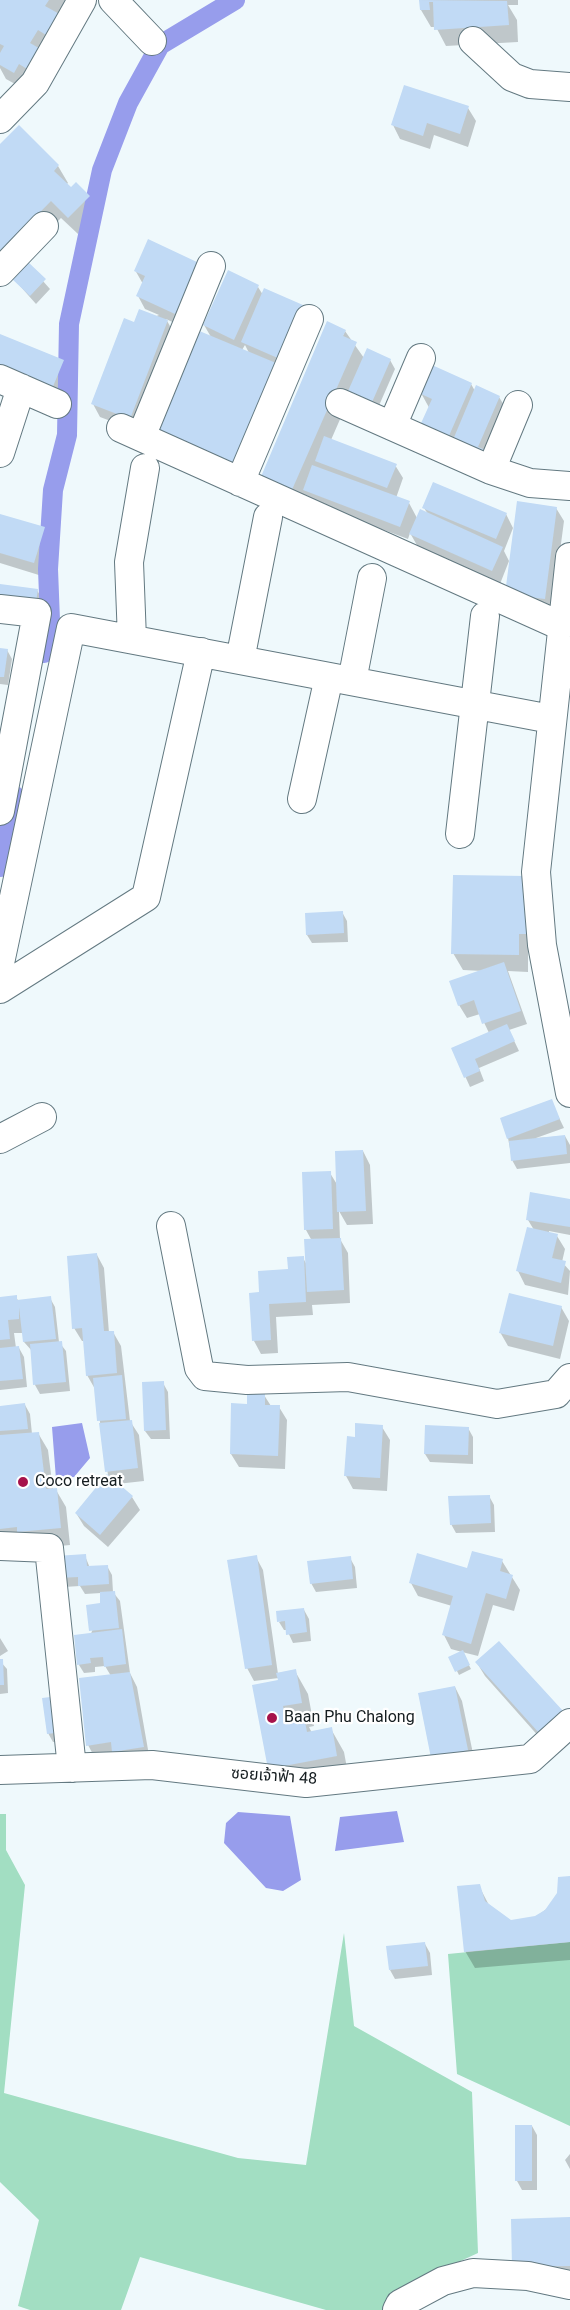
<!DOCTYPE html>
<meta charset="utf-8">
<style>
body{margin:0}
canvas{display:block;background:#eff9fc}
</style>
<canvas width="570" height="2310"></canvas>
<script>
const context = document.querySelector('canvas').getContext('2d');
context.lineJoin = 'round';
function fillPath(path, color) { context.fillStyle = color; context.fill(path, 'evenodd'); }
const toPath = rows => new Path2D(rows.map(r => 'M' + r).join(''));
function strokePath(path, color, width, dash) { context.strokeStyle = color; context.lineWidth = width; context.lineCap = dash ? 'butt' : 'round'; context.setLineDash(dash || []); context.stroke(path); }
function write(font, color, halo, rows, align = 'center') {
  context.font = font + ' Roboto,"Noto Sans Thai",sans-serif'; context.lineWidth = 4.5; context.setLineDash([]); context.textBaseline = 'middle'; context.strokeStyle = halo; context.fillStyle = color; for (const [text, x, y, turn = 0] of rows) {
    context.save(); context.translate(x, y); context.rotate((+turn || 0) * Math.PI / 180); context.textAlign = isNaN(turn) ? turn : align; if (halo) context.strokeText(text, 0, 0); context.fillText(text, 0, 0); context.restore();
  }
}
const green = toPath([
 [0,1814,6,1814,6,1850,25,1885,4,2093,238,2158,306,2165,344,1933,354,2026,472,2092,478,2253,400,2289,385,2310,326,2310,140,2257,121,2310,30,2310,18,2306,39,2220,0,2182],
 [570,1942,570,2126,457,2074,448,1954]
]);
const water = toPath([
 [82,1423,90,1458,74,1477,56,1479,52,1427],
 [397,1811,404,1842,335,1851,340,1817],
 [238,1812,290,1816,301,1880,283,1891,266,1888,224,1843,226,1823]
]);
const shadow = toPath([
 [0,0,82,0,24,89,6,79,0,68],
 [421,0,518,0,518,5,508,5,517,20,518,42,446,46,436,27,431,27,421,10],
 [468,108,476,121,468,147,434,135,430,149,400,139,393,125],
 [19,127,58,166,68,183,66,185,89,196,99,214,78,234,61,218,0,280,0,146],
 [27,263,50,289,36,304,13,278],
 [198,264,183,327,166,319,175,335,137,431,100,417,93,404,135,324,159,315,145,309,138,296,143,284,135,270],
 [258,287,263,295,302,306,309,319,287,371,211,337,204,325],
 [245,345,249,353,242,350],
 [345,331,364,358,390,360,395,369,374,417,348,401,331,440,395,465,403,478,396,498,409,503,417,518,428,514,424,508,506,514,513,528,504,551,509,561,500,584,418,547,410,533,408,539,312,503,307,495,301,508,272,496],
 [0,336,63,361,70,374,57,409],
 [471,384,475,391,499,397,507,410,488,454,454,453,421,393],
 [556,508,564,521,552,612,514,607],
 [0,519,44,528,52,542,42,576,0,563],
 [0,585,37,590,42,599,39,617],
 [0,649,7,650,12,659,8,685,0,684],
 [527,878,535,950,528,950,528,972,508,971,527,1024,509,1030,519,1051,479,1068,484,1081,470,1087,453,1049,489,1033,480,1014,467,1018,459,1005,483,971,463,970,453,953],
 [342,912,347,921,348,942,312,943,307,935],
 [551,1101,564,1128,536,1138,565,1136,570,1145,570,1163,517,1169,512,1160,508,1138],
 [363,1151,370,1165,373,1224,347,1225,339,1211,340,1239,348,1253,350,1303,312,1305,313,1315,276,1317,278,1353,261,1354,254,1341,261,1294,303,1258,307,1265,312,1241,306,1230,330,1173,338,1186],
 [570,1201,570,1235,549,1231,549,1234,557,1236,565,1249,562,1262,570,1271,568,1295,525,1285,518,1271,534,1230,528,1220],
 [97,1255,104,1268,109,1333,113,1332,121,1346,130,1421,139,1435,144,1481,117,1484,132,1497,140,1510,108,1547,84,1526,76,1513,108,1475,95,1389,87,1375,85,1341,82,1341,74,1328],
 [16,1297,19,1302,50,1298,55,1307,59,1342,66,1351,70,1391,40,1394,35,1385,32,1351,24,1342,23,1333,14,1333,16,1348,19,1348,24,1357,27,1387,0,1390,0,1298],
 [561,1307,569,1321,560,1359,508,1346,500,1332],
 [163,1383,168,1392,170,1439,151,1439,145,1431],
 [264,1395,271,1406,279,1407,287,1420,285,1469,239,1467,231,1454,248,1405],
 [25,1405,30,1414,32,1434,38,1433,48,1450,53,1490,56,1490,66,1507,70,1545,29,1549,0,1536,0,1408],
 [382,1427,390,1440,387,1491,353,1489,346,1476,356,1438],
 [468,1428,473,1437,473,1464,430,1462,425,1454],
 [489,1496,494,1505,495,1532,456,1533,451,1524],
 [85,1556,90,1568,107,1566,112,1575,113,1592,120,1601,130,1673,137,1687,150,1761,95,1758,88,1745,111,1676,105,1666,95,1667,95,1672,84,1673,79,1665,102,1605,101,1593,85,1594,80,1586,64,1587,59,1578],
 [256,1557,263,1570,278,1674,295,1671,308,1694,314,1726,309,1727,312,1733,331,1729,344,1752,349,1779,282,1791,279,1678,254,1681,247,1668],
 [350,1558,355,1567,357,1588,316,1592,311,1583],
 [502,1561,520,1590,514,1611,493,1605,478,1656,462,1652,471,1669,459,1675,450,1657,462,1652,451,1649,444,1635,452,1606,418,1596,411,1583],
 [304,1610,309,1619,311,1641,293,1643,287,1630,284,1630,279,1622],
 [0,1638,8,1651,0,1656],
 [499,1643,548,1747,485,1676,477,1663],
 [0,1661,7,1669,8,1693,0,1694],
 [455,1687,462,1701,475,1763,440,1770],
 [63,1706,67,1741,53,1742,48,1733],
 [570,1877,570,1960,475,1968,465,1951,479,1886,490,1907,511,1921,536,1917,554,1903],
 [425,1944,430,1953,432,1975,395,1979,390,1970],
 [532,2126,537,2135,537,2190,522,2190,517,2181],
 [570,2154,570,2169,565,2160],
 [570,2219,570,2283,523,2284]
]);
const canal = toPath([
 [44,653,50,621,48,569,53,490,67,435,69,324,102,170,128,103,160,45,235,0],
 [0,867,15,796]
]);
const building = toPath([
 [0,0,49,0,45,6,63,16,51,38,38,30,30,43,44,51,32,72,19,64,14,73,0,65,0,53,4,46,0,44],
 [419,0,507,1,509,25,434,30,433,2,429,2,430,10,420,10],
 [404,85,469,106,460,134,427,123,423,136,391,125],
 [19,125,59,165,54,171,71,187,76,182,90,196,68,218,51,201,0,253,0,144],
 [148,239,199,263,175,314,136,296,145,276,134,271],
 [27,261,46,279,30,296,11,278],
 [228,270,259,285,234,340,203,325],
 [264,288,303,305,280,359,241,342],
 [139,309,168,320,130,419,91,404,124,318,134,322],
 [327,321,346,330,343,336,357,342,291,492,260,479],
 [197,330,276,363,233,466,155,433],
 [0,334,64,360,49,396,0,376],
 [367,348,391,359,369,409,345,398],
 [432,365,472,383,445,445,417,432,432,399,419,393],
 [476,385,500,396,478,447,488,451,483,462,450,447],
 [324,436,397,464,387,488,315,461],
 [312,465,410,501,400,527,303,490],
 [433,482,507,513,496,539,422,508],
 [517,501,557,507,545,599,505,594],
 [420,509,503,547,492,571,409,534],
 [0,514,45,527,34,563,0,553],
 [0,584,38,589,35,609,0,604],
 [0,648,8,649,4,677,0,677],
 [453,875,527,876,526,934,519,934,519,955,451,954],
 [343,911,344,933,306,935,305,913],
 [504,962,521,1011,482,1024,474,1000,458,1006,449,981],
 [507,1024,515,1041,475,1059,480,1071,464,1078,451,1048],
 [552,1099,560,1119,507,1139,500,1118],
 [565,1135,567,1154,511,1161,509,1141],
 [363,1150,366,1211,337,1212,335,1151],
 [331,1171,333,1229,304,1230,302,1172],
 [530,1192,570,1199,570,1227,526,1220],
 [527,1227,558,1234,552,1258,566,1261,561,1283,516,1271],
 [341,1238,344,1290,307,1292,304,1239],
 [97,1253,104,1331,114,1331,117,1373,86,1376,82,1328,72,1329,67,1256],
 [304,1256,306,1302,269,1304,271,1340,252,1341,249,1293,259,1292,258,1271,288,1269,287,1257],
 [509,1293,562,1306,553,1346,499,1333],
 [17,1295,17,1300,51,1296,56,1339,23,1342,19,1307,19,1319,8,1320,10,1339,0,1340,0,1297],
 [62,1341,66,1382,33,1385,30,1344],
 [19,1346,23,1379,0,1381,0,1348],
 [122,1375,126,1419,97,1421,93,1378],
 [164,1381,166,1430,144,1431,142,1382],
 [247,1393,265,1393,265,1405,280,1405,278,1456,230,1454,231,1403,247,1404],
 [25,1403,28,1429,0,1431,0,1406],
 [132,1420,138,1468,105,1472,99,1423],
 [355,1423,383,1425,380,1478,344,1476,347,1436,355,1437],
 [425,1425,469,1427,468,1455,424,1454],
 [39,1432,46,1489,57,1488,61,1528,17,1532,17,1527,0,1529,0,1435],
 [107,1474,133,1496,100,1535,75,1513],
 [490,1495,491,1523,450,1525,448,1496],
 [472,1551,503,1559,500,1571,513,1575,506,1599,486,1593,471,1644,442,1635,453,1596,409,1583,417,1553,467,1568],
 [86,1554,87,1566,108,1565,109,1584,78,1586,78,1577,58,1578,56,1556],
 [257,1555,272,1665,245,1669,227,1560],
 [351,1556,353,1579,310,1584,307,1561],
 [115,1591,119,1628,89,1631,86,1605,100,1603,100,1592],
 [304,1608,307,1632,286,1635,285,1621,277,1622,276,1611],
 [122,1629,126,1664,104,1667,103,1657,90,1658,91,1663,77,1665,74,1635],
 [499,1641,564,1712,540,1734,475,1662],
 [463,1650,470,1665,455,1672,448,1657],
 [0,1659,3,1659,4,1685,0,1685],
 [296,1669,302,1703,283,1706,286,1720,304,1717,307,1732,332,1727,337,1756,268,1769,252,1685,278,1680,276,1673],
 [130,1672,144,1747,112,1752,111,1742,86,1746,79,1678],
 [455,1686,468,1750,431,1758,418,1693],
 [59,1696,63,1732,47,1734,42,1698],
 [570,1876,570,1942,464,1952,457,1886,480,1884,485,1901,511,1920,535,1916,545,1910,557,1893,558,1877],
 [425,1942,428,1966,389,1970,386,1946],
 [515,2125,532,2125,532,2181,515,2181],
 [570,2217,570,2266,512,2267,511,2219]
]);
const minor = toPath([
 [113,0,152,41],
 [473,41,512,77,530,84,570,87],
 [0,119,35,83,82,0],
 [0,272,44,226],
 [0,379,57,404],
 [340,403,491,470,530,483,570,486],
 [392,426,421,358],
 [121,428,561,626],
 [141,437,211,266],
 [0,453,21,388],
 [491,470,518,405],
 [240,482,309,319],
 [570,557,536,872,542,945,570,1093],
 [0,609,37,613,0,811],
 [132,639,129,562,145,468],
 [240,660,268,517],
 [352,681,372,578],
 [302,799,329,677],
 [460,834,485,616],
 [0,963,71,628,551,719],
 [0,989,146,897,201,652],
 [0,1139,42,1117],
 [171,1226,199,1368,205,1376,247,1380,348,1377,497,1404,556,1394,570,1378],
 [0,1546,49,1548,72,1768],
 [0,1770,152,1765,306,1783,530,1759,570,1723],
 [397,2310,400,2304,443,2281,473,2273,528,2276,570,2285]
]);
const markers = [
 [23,1482,6,"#a6124b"],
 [272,1718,6,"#a6124b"]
];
const poiNames = [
 ["Coco retreat",35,1482],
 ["Baan Phu Chalong",284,1718]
];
const streetNames = [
 ["ซอยเจ้าฟ้า 48",274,1777,4]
];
fillPath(green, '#a2dec2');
fillPath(water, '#979dec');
fillPath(shadow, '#0003');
strokePath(canal, '#979dec', 20);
fillPath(building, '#c1daf5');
strokePath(minor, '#637981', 30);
strokePath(minor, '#fff', 28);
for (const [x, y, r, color] of markers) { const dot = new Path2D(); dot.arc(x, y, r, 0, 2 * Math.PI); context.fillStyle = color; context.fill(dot); strokePath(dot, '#fff', 2); }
write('16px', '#151d20', '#fff', poiNames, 'left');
write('16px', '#151d20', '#fff', streetNames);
</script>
